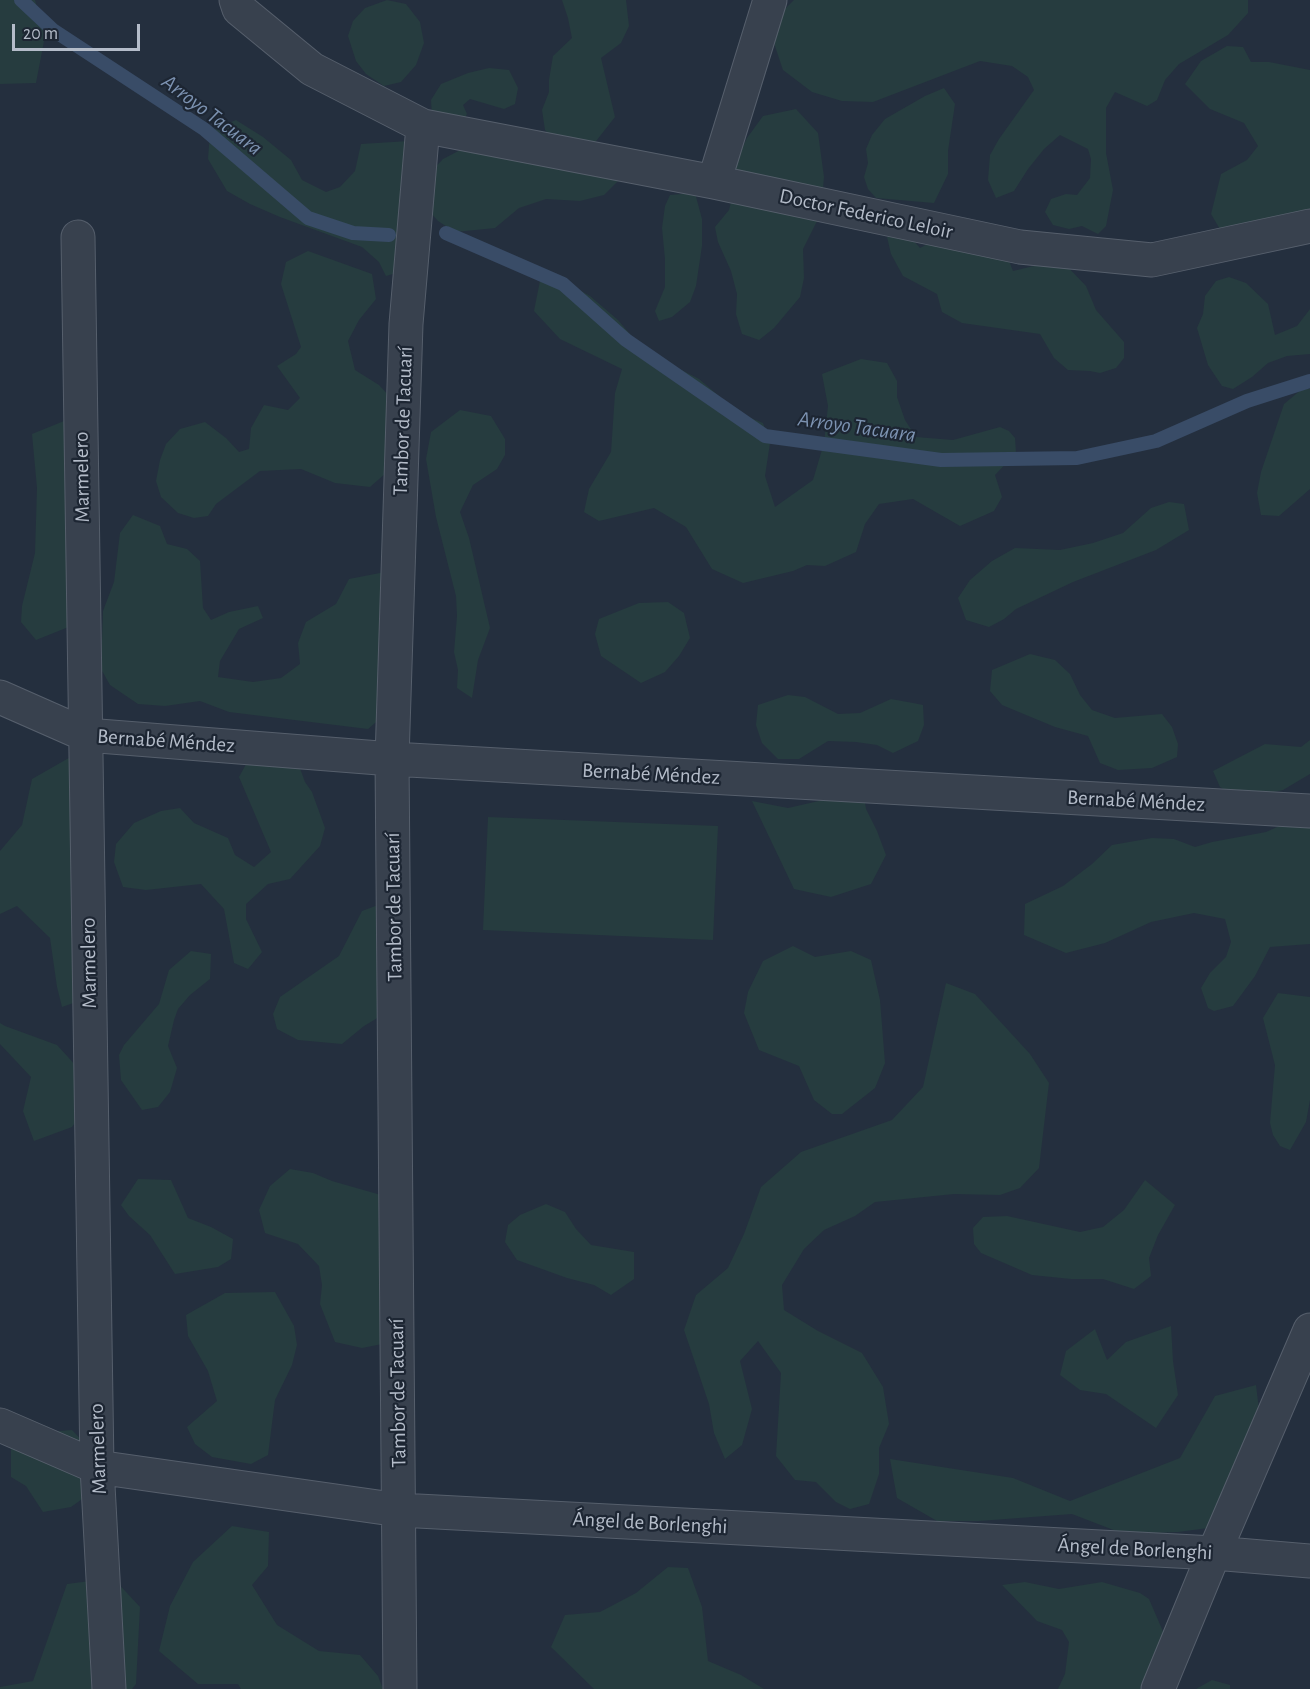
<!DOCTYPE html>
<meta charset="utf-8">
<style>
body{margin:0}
#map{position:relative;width:1310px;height:1689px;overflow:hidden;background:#242f3e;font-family:"Alegreya Sans",sans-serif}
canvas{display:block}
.scale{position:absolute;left:12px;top:24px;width:128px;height:27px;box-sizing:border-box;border:3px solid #b4bcc9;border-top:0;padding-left:8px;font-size:18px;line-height:21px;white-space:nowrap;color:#b4bcc9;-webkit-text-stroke:4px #1d2633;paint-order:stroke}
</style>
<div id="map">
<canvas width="1310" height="1689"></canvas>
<div class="scale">20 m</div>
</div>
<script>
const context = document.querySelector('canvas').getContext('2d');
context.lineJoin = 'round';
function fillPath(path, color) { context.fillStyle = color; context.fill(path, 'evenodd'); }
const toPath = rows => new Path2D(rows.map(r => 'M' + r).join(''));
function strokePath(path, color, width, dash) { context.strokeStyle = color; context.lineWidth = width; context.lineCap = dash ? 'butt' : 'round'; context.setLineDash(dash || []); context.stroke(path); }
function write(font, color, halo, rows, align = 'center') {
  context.font = font + ' "Alegreya Sans",sans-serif'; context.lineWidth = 4.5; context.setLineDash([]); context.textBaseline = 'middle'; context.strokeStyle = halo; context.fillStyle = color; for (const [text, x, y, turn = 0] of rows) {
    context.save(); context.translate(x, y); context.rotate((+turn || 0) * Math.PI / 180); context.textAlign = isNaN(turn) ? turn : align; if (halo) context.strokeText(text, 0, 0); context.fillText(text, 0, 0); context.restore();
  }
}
const green = toPath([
 [0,0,35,0,45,36,36,83,0,84],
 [387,0,406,4,420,22,424,43,416,65,401,82,384,86,366,74,356,61,348,36,353,21,365,8],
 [562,0,626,0,629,26,621,43,601,58,615,117,593,145,556,142,545,130,542,110,549,92,549,80,553,56,572,38,568,18],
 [794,0,1248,0,1248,13,1228,35,1179,64,1165,80,1157,100,1147,106,1115,92,1106,108,1106,153,1113,190,1106,226,1098,234,1082,226,1069,229,1053,225,1045,212,1051,199,1066,194,1077,195,1090,178,1091,159,1088,149,1060,135,1044,149,1028,169,1014,191,996,198,988,180,990,155,999,139,1034,90,1028,77,1012,66,980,61,873,102,842,101,812,92,783,70,774,43,775,19],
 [1227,46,1243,47,1251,62,1269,62,1310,70,1310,217,1224,236,1211,214,1221,174,1247,160,1258,146,1244,123,1210,109,1185,84,1201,61],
 [489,68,509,70,518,88,515,104,504,109,470,99,463,105,467,114,461,125,432,115,431,100,441,84,468,73],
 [944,88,955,104,948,151,948,174,934,203,876,198,868,189,864,177,868,163,866,149,872,135,885,119,925,96],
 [796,109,818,133,824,177,821,213,803,249,804,278,800,297,774,328,759,340,742,334,736,314,737,294,731,271,718,242,715,227,729,210,734,190,733,167,747,138,763,116],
 [236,120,263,137,291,160,302,180,326,192,340,187,355,171,361,144,409,141,402,234,393,274,386,276,379,262,362,247,280,217,250,204,227,191,208,159,210,131],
 [470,145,620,179,604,195,580,201,546,199,519,208,495,228,455,232,438,221,429,211,429,174,443,159],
 [695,193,702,219,702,246,696,286,690,302,672,317,659,321,655,311,665,287,665,259,662,228,665,206,670,195],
 [894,230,913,240,920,248,953,231,1009,261,1013,271,1042,264,1064,263,1086,286,1096,310,1124,342,1124,358,1116,368,1100,373,1090,371,1068,370,1054,358,1040,334,962,323,942,312,937,294,903,276,891,254,887,237],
 [308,251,372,274,376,299,359,320,348,341,355,370,379,385,392,399,386,417,388,447,386,473,370,487,335,483,301,469,260,471,216,504,208,516,194,518,178,513,161,497,156,481,160,460,166,444,180,429,205,422,226,438,239,452,249,449,251,428,264,405,288,410,300,398,277,366,296,354,301,347,281,284,286,262],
 [541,276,565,282,590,296,618,320,635,340,666,362,699,379,739,413,763,423,770,443,765,476,775,507,813,480,824,443,828,406,822,374,861,359,887,363,897,381,897,397,905,420,916,437,953,440,1000,427,1009,431,1015,438,1016,453,995,475,1002,497,994,511,960,526,913,499,879,504,865,524,856,552,825,566,807,565,793,571,743,583,712,569,686,527,654,508,599,521,584,512,589,489,611,452,615,393,622,369,560,339,534,311],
 [1229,277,1246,283,1268,304,1275,335,1297,326,1310,309,1310,354,1287,356,1268,363,1252,377,1233,389,1222,386,1208,365,1197,328,1203,314,1205,296,1216,281],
 [1302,389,1310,389,1310,489,1279,516,1261,515,1257,493,1261,472,1284,404],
 [460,410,491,416,505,439,505,455,497,469,473,485,460,512,469,538,490,628,478,660,472,698,457,688,458,670,454,652,457,616,456,596,436,517,426,459,431,432],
 [64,421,74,440,71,626,36,640,21,622,22,606,35,553,37,488,32,434],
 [1169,502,1184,504,1189,530,1156,550,1073,582,1016,609,1004,619,989,627,966,620,958,598,970,580,992,561,1015,548,1060,550,1093,543,1123,533,1151,508],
 [133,515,160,526,167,544,187,549,200,561,203,608,211,620,229,612,258,606,263,618,239,629,220,661,218,677,253,682,281,678,300,664,298,643,306,622,336,604,349,579,385,572,395,706,368,729,229,712,200,701,165,706,138,704,110,685,101,669,103,611,114,582,120,533],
 [668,602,684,613,690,638,679,656,665,672,641,683,601,656,595,634,599,619,639,603],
 [1030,654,1055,660,1070,674,1080,695,1092,710,1115,718,1162,714,1172,727,1178,744,1177,757,1152,768,1118,770,1100,763,1088,736,1055,727,1002,705,990,691,992,670],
 [788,695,805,697,838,714,860,713,891,699,913,703,923,705,924,725,918,741,893,753,877,745,856,742,828,741,799,759,778,759,762,743,756,725,758,705],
 [1310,740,1310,774,1283,790,1241,800,1220,787,1213,771,1265,744,1301,747],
 [74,755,102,993,62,1007,57,987,50,938,17,906,0,914,0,851,22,825,32,779],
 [295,755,305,782,312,792,325,828,320,846,290,879,268,884,246,904,246,919,262,952,248,969,234,963,224,909,201,884,146,890,123,887,114,862,116,844,134,823,161,811,180,808,194,823,228,838,235,855,254,867,271,852,239,777,250,757],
 [863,791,866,809,877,831,886,855,871,884,831,897,794,889,752,801,788,808],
 [1310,812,1310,944,1270,947,1255,976,1233,1006,1214,1011,1208,1008,1201,988,1210,973,1226,957,1231,942,1225,919,1194,913,1151,922,1105,943,1066,953,1024,935,1025,904,1063,886,1092,864,1112,845,1152,838,1174,839,1195,847,1212,842,1266,832],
 [488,817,718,826,713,940,483,930],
 [394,899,384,1014,364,1026,342,1044,298,1040,277,1029,273,1014,280,997,339,956,362,911],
 [793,946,815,957,851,951,871,960,880,1000,885,1063,875,1088,842,1114,832,1114,814,1100,799,1066,759,1050,744,1013,748,992,763,961],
 [191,951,211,954,210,979,190,995,178,1009,174,1020,168,1046,177,1068,170,1092,158,1107,142,1110,121,1080,119,1055,124,1045,159,1004,169,970],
 [946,983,975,994,1030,1054,1049,1083,1039,1168,1020,1188,1000,1195,954,1194,875,1202,855,1216,824,1230,804,1249,782,1285,784,1310,818,1331,862,1353,883,1387,889,1424,879,1448,879,1474,869,1504,850,1509,836,1502,816,1482,795,1480,776,1456,781,1373,758,1341,740,1361,752,1409,742,1445,725,1459,714,1433,709,1404,684,1330,696,1295,728,1268,744,1234,761,1187,801,1152,892,1120,923,1087],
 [1278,993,1310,997,1310,1100,1306,1122,1290,1150,1280,1146,1273,1135,1270,1123,1275,1065,1263,1018],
 [0,1023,5,1026,57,1045,78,1068,87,1106,72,1127,34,1141,23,1111,31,1077,0,1044],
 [290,1169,313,1173,332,1181,388,1197,382,1344,362,1348,335,1342,320,1304,322,1285,319,1266,298,1244,265,1233,259,1210,270,1186],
 [138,1179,171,1180,188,1218,211,1227,233,1239,231,1259,218,1267,175,1274,150,1235,129,1216,121,1205],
 [1145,1180,1175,1205,1158,1235,1149,1258,1151,1276,1134,1289,1103,1279,1071,1279,1032,1275,981,1253,974,1244,973,1228,983,1217,1007,1216,1080,1232,1103,1227,1124,1210],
 [546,1204,565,1212,576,1229,591,1245,634,1252,634,1279,611,1295,594,1285,567,1278,517,1260,505,1242,508,1225,520,1215],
 [275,1292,294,1326,297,1345,292,1365,275,1400,268,1455,251,1464,212,1457,195,1444,187,1427,217,1401,208,1371,188,1336,186,1315,225,1293],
 [1171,1326,1173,1361,1178,1395,1156,1428,1106,1394,1080,1390,1060,1375,1066,1351,1095,1329,1107,1360,1126,1342],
 [1256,1385,1266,1467,1208,1528,1178,1532,1124,1534,1072,1514,979,1521,937,1521,897,1498,890,1459,1013,1478,1070,1501,1180,1458,1215,1396],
 [72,1430,93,1452,85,1497,71,1507,43,1512,26,1486,11,1477,11,1449,35,1433],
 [232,1526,269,1532,268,1566,252,1585,277,1625,319,1651,360,1655,378,1676,383,1689,241,1689,238,1684,198,1684,159,1651,170,1606,193,1562],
 [668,1567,688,1568,702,1607,708,1661,741,1675,764,1689,594,1689,551,1647,565,1615,600,1612,636,1593],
 [113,1578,140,1607,136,1684,132,1689,0,1689,0,1687,33,1681,67,1584],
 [1025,1582,1059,1589,1102,1582,1140,1593,1149,1599,1168,1643,1145,1689,1058,1689,1065,1674,1069,1642,1062,1630,1037,1621,1002,1585],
 [1212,1680,1230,1685,1230,1689,1196,1689]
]);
const stream = toPath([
 [21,0,53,30,204,129,308,218,353,233,389,235],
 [446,233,563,284,626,340,765,436,941,460,1077,458,1156,441,1247,401,1310,381]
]);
const street = toPath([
 [236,0,239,9,312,69,423,126,714,182,1020,247,1152,260,1310,226],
 [714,182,770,0],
 [78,237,97,1467,109,1689],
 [0,697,86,735,392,759,1310,811],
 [0,1425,97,1467,399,1510,1214,1553,1310,1561],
 [400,1689,392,759,406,324,423,126],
 [1158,1689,1214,1553,1310,1330]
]);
const streetNames = [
 ["Doctor Federico Leloir",866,214,12],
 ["Tambor de Tacuarí",403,421,-88],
 ["Marmelero",82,477,-91],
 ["Bernabé Méndez",166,741,4],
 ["Bernabé Méndez",651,774,3],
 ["Bernabé Méndez",1136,801,3],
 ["Tambor de Tacuarí",394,907,-91],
 ["Marmelero",89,963,-91],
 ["Tambor de Tacuarí",398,1393,-91],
 ["Marmelero",98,1449,-92],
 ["Ángel de Borlenghi",650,1523,3],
 ["Ángel de Borlenghi",1135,1549,3]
];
const waterNames = [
 ["Arroyo Tacuara",212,115,37],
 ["Arroyo Tacuara",857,427,8]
];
fillPath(green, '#263c3f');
strokePath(stream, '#394c67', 14);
strokePath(street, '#565f6c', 35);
strokePath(street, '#38414e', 33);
write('21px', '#b4bcc9', '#1d2633', streetNames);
write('italic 22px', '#7c92b1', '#1d2633', waterNames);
</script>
